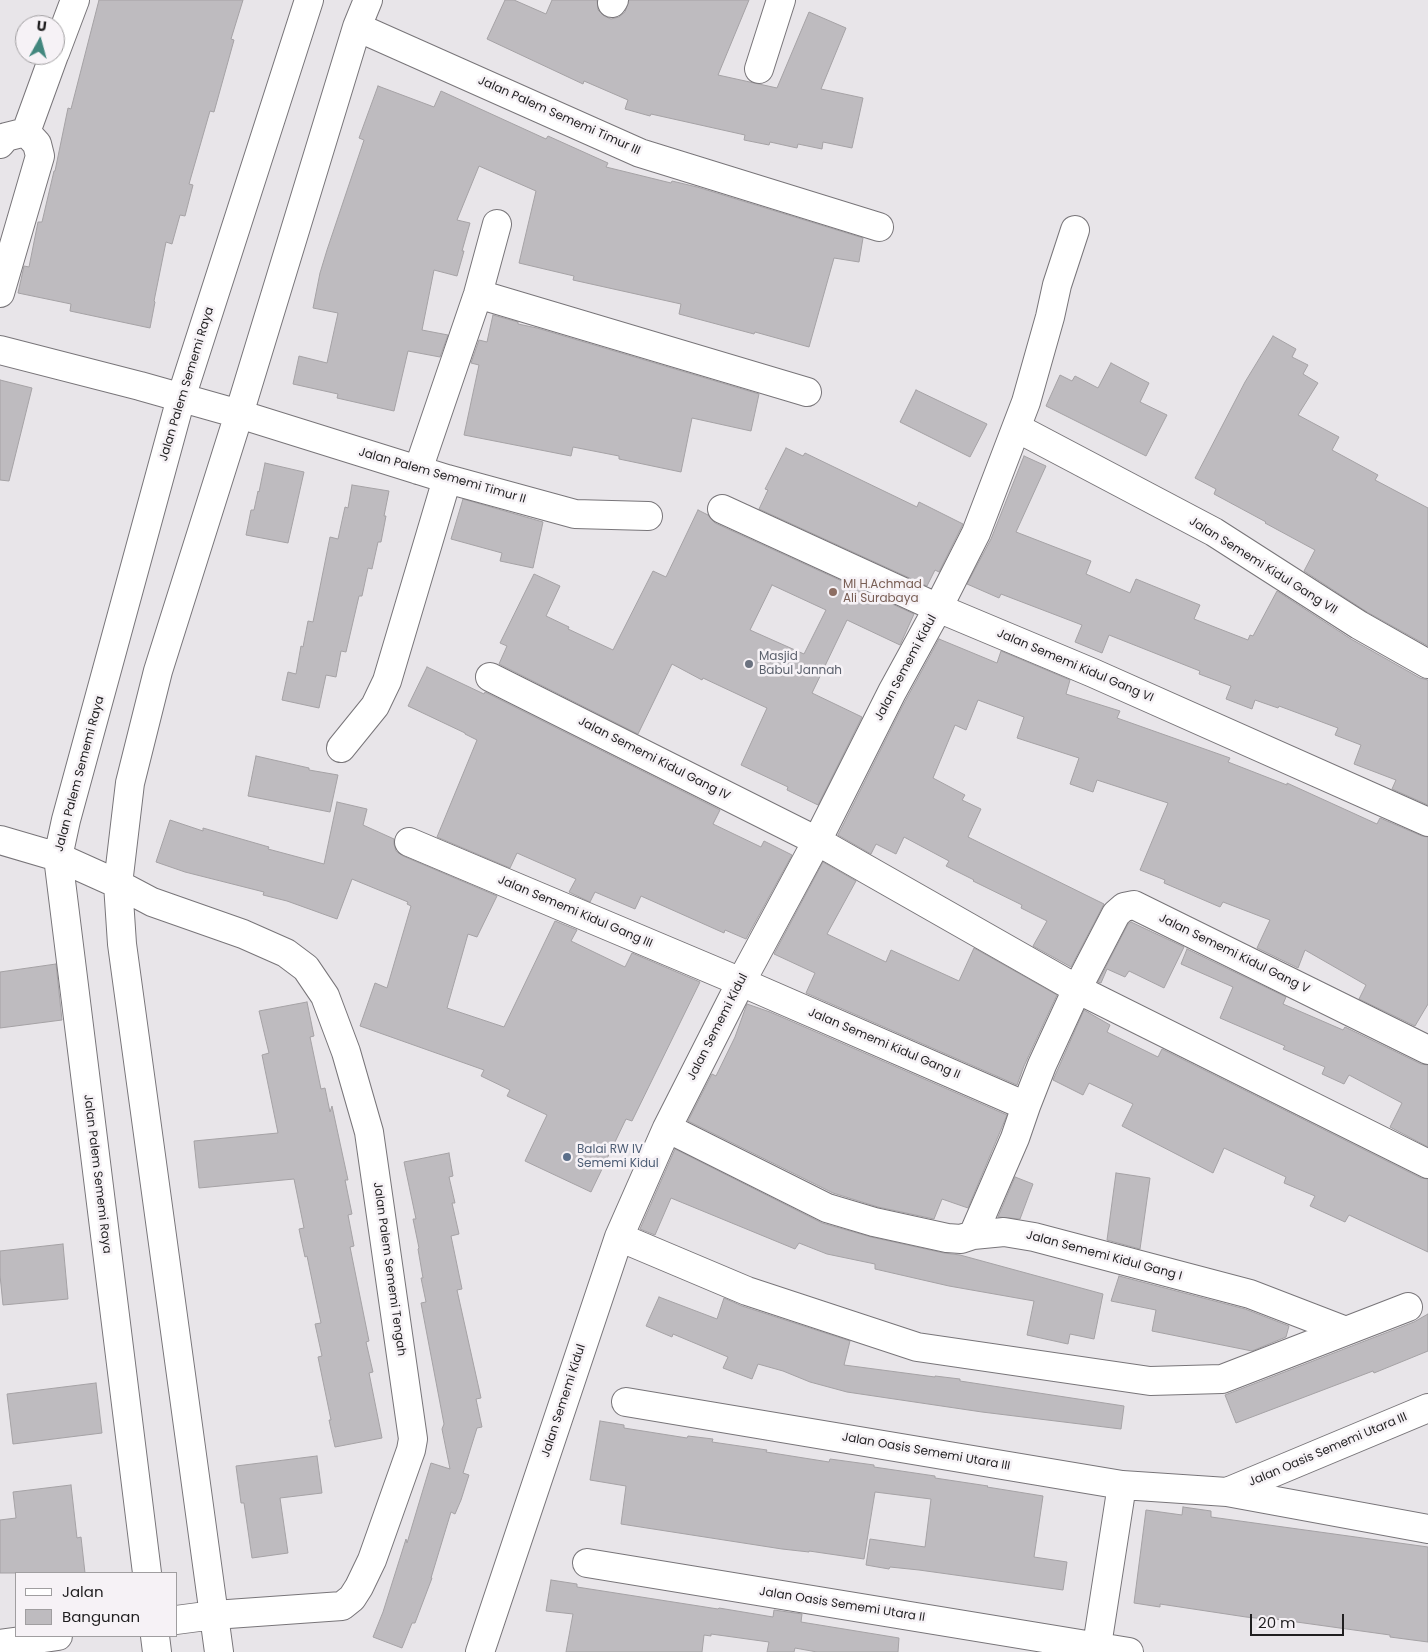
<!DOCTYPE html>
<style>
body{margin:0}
#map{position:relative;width:1428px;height:1652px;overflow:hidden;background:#e8e5e9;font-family:Poppins,sans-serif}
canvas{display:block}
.legend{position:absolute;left:15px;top:1572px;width:162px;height:65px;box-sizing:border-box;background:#f6f2f6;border:1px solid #a09ea0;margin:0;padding:6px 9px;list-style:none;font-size:15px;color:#201f20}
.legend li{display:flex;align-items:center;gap:10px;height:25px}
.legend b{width:25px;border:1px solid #a09ea0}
.north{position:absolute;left:15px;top:15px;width:50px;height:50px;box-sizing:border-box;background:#f6f2f6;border:1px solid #a09ea0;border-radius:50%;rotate:7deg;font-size:14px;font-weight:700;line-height:20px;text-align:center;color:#201f20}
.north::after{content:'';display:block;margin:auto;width:18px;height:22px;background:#42877e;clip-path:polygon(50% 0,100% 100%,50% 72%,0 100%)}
.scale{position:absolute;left:1250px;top:1614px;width:94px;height:22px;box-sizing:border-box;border:2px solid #201f20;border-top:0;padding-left:6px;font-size:15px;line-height:18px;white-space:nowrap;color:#201f20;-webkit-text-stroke:4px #f6f2f6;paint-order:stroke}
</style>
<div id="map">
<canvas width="1428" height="1652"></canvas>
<ul class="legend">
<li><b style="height:6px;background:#fff"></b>Jalan</li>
<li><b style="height:14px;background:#bebbbf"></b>Bangunan</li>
</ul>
<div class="north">U</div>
<div class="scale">20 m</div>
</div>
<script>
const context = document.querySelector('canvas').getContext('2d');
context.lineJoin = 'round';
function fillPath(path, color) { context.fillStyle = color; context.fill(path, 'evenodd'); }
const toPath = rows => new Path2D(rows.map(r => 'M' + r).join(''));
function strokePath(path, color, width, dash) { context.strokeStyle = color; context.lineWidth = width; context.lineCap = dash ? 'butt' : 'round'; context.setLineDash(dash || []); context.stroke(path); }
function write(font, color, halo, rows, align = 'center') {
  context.font = font + ' Poppins,sans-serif'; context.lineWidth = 5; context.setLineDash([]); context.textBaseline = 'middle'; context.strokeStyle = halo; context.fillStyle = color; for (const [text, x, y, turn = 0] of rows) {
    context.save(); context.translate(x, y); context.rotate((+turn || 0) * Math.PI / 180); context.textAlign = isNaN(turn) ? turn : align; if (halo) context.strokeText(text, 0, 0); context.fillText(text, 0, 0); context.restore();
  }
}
const building = toPath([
 [99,0,243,0,231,39,234,40,214,112,210,111,189,184,193,185,185,216,180,215,172,244,166,242,154,301,155,302,150,328,70,311,71,304,18,293,24,266,29,267,38,222,42,222,54,171,55,171,68,108,71,109,99,0],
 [505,0,514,0,546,14,552,0,597,0,598,10,604,16,611,19,619,17,625,12,629,0,749,0,718,75,777,88,809,12,846,28,821,89,863,98,852,148,823,142,822,149,798,144,797,148,770,142,769,145,744,140,745,135,651,114,650,116,625,109,628,100,584,81,583,84,487,39,505,0],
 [378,86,434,107,441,91,546,139,548,136,608,163,606,167,671,183,672,181,697,187,863,238,859,262,834,258,809,347,755,332,754,334,679,314,681,304,573,280,574,276,519,263,536,191,479,166,457,220,470,223,462,251,464,251,457,276,434,270,422,330,448,335,440,357,408,351,394,411,337,398,338,394,293,384,299,356,327,363,338,313,313,308,320,273,327,250,364,140,359,138,378,86],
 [493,315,518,322,518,324,537,328,759,394,751,431,692,418,681,472,619,459,619,456,573,447,571,456,464,435,479,365,471,363,479,340,487,342,493,315],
 [1273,336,1296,349,1292,357,1308,365,1303,374,1318,383,1298,415,1339,437,1332,450,1378,475,1375,480,1428,508,1428,646,1367,612,1304,571,1315,550,1265,523,1266,522,1214,494,1216,489,1195,478,1245,382,1273,336],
 [1111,363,1149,383,1140,402,1167,415,1146,456,1046,406,1060,375,1072,381,1075,376,1098,388,1111,363],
 [0,380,32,388,9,481,0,480,0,380],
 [916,390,987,424,970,457,900,422,916,390],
 [786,448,803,456,805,453,917,507,919,502,963,524,939,572,935,570,927,586,759,509,768,490,765,489,786,448],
 [1024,456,1046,466,1016,532,1091,561,1086,574,1130,593,1136,579,1200,605,1194,619,1248,640,1250,635,1253,636,1277,591,1351,639,1420,678,1428,680,1428,805,1392,789,1396,780,1354,764,1361,745,1335,735,1338,728,1279,706,1278,708,1255,700,1252,709,1226,699,1231,686,1199,674,1200,671,1109,635,1102,653,1075,642,1082,625,1001,594,999,598,967,584,991,539,1024,456],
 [265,463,304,472,288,543,246,535,251,510,254,510,258,491,259,492,265,463],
 [352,485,389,491,384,516,386,516,381,542,378,542,372,569,368,568,362,596,359,596,346,652,341,651,336,677,326,675,319,708,282,700,288,672,296,674,301,646,303,647,308,621,313,622,330,537,338,539,345,507,348,508,352,485],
 [463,499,543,522,533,568,500,561,502,553,451,539,463,499],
 [698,510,708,515,715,523,914,614,900,645,847,620,812,693,862,717,818,805,787,790,788,787,741,765,767,708,703,678,702,680,672,664,638,734,499,664,507,646,500,643,534,574,560,586,546,616,569,627,568,629,613,650,653,571,666,577,698,510],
 [772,585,826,610,804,654,750,630,772,585],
 [939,639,997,663,1001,651,1070,680,1066,694,1120,711,1117,718,1230,758,1228,762,1287,785,1287,783,1377,824,1380,818,1422,836,1428,837,1428,1004,1415,1026,1359,999,1366,985,1305,950,1298,968,1257,948,1270,920,1223,902,1220,907,1164,883,1165,880,1140,870,1168,803,1097,780,1093,792,1070,784,1079,758,1017,738,1024,717,978,700,966,730,955,725,933,778,965,795,962,800,981,809,968,837,1104,904,1071,967,1033,946,1047,921,1021,908,1022,905,973,881,974,880,946,866,949,861,904,837,896,854,876,844,871,854,838,835,902,707,939,639],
 [427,667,484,694,485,692,720,810,713,824,761,847,764,841,792,855,746,939,725,930,724,933,641,896,635,909,595,892,590,902,569,892,576,879,517,853,510,868,437,837,477,740,465,734,465,733,408,706,427,667],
 [256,756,309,768,309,770,338,775,330,812,248,796,256,756],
 [337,802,367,809,363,825,394,839,394,844,396,851,403,856,497,896,477,937,468,934,447,1008,504,1027,555,921,577,930,571,941,625,967,632,953,700,982,632,1121,626,1119,591,1192,525,1161,547,1115,507,1096,510,1090,481,1076,484,1070,360,1026,375,983,387,988,411,906,407,904,408,902,352,879,337,919,287,901,263,895,264,892,185,872,156,862,170,820,203,831,203,828,269,847,268,849,324,864,337,802],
 [823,862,856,881,827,934,886,962,891,950,959,981,974,948,1057,995,1024,1066,1017,1085,806,993,815,973,774,954,823,862],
 [1131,922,1184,947,1164,988,1129,971,1125,977,1107,969,1101,983,1098,982,1128,924,1131,922],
 [1187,949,1286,997,1283,1004,1343,1030,1345,1027,1421,1064,1428,1065,1428,1147,1390,1127,1402,1103,1349,1075,1344,1084,1322,1074,1325,1067,1283,1049,1285,1046,1220,1018,1233,987,1181,964,1187,949],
 [56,964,62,1020,0,1028,0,972,56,964],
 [307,1002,314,1036,310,1037,321,1089,325,1088,330,1112,332,1106,348,1180,345,1180,352,1214,348,1215,354,1246,350,1247,369,1341,366,1342,373,1372,369,1373,382,1438,335,1447,329,1420,331,1420,318,1357,322,1356,315,1324,321,1323,307,1256,305,1257,299,1229,304,1228,294,1179,199,1188,194,1141,278,1133,262,1055,269,1053,259,1011,307,1002],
 [747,1004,770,1012,1007,1115,1000,1132,968,1208,942,1199,934,1219,878,1207,833,1193,688,1121,712,1074,716,1076,735,1037,747,1004],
 [1084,1010,1110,1025,1107,1032,1158,1057,1162,1049,1421,1178,1428,1179,1428,1252,1349,1215,1345,1222,1310,1206,1315,1196,1284,1183,1286,1177,1224,1148,1213,1173,1122,1126,1133,1104,1089,1083,1083,1095,1053,1080,1084,1010],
 [675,1149,822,1223,871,1237,944,1253,960,1255,1103,1294,1094,1339,1070,1334,1068,1344,1027,1335,1034,1301,949,1286,875,1269,875,1264,827,1254,799,1243,795,1249,671,1198,655,1235,640,1229,675,1149],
 [449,1153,453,1176,449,1177,455,1203,452,1203,459,1234,451,1236,462,1289,457,1290,481,1398,476,1399,482,1427,477,1428,463,1473,469,1475,461,1500,455,1514,451,1512,431,1578,432,1578,415,1623,412,1623,402,1648,373,1637,383,1612,406,1539,407,1543,431,1463,450,1469,442,1429,444,1424,421,1303,426,1302,421,1278,423,1278,418,1249,419,1248,413,1219,416,1219,404,1162,449,1153],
 [1116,1173,1150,1178,1140,1249,1107,1240,1116,1173],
 [1015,1177,1033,1184,1020,1219,998,1217,1015,1177],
 [63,1244,68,1299,3,1305,0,1275,0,1251,63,1244],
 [1119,1276,1245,1309,1289,1326,1286,1337,1252,1351,1152,1331,1156,1310,1111,1301,1119,1276],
 [659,1297,717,1319,724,1298,742,1306,850,1341,844,1365,935,1377,935,1376,960,1379,960,1381,1124,1406,1121,1429,982,1412,847,1392,810,1382,783,1371,758,1364,752,1379,723,1368,728,1357,673,1334,672,1337,646,1326,659,1297],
 [1428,1314,1428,1351,1374,1373,1373,1371,1236,1423,1225,1395,1414,1322,1428,1314],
 [96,1383,102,1433,13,1444,7,1394,96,1383],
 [600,1421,624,1425,624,1428,687,1438,688,1436,713,1439,712,1442,767,1450,766,1452,829,1462,830,1459,874,1465,874,1467,935,1476,935,1478,988,1486,987,1487,1043,1496,1034,1557,1067,1562,1063,1590,919,1570,890,1567,889,1569,866,1565,870,1539,925,1547,931,1499,875,1492,864,1559,809,1551,809,1552,782,1549,621,1524,626,1486,590,1480,600,1421],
 [317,1456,322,1493,280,1498,288,1553,252,1558,244,1503,241,1503,236,1466,317,1456],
 [71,1485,77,1538,81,1537,85,1573,0,1573,0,1520,16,1518,13,1492,71,1485],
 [1183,1507,1211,1511,1211,1517,1428,1547,1428,1642,1390,1637,1390,1635,1275,1619,1275,1620,1246,1617,1160,1604,1160,1607,1134,1603,1146,1510,1182,1515,1183,1507],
 [551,1580,577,1584,577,1587,718,1609,719,1608,773,1617,774,1610,802,1614,801,1622,899,1638,898,1652,817,1652,795,1648,794,1652,767,1652,769,1642,711,1634,711,1636,704,1635,702,1652,566,1652,573,1614,546,1611,551,1580]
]);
const minor = toPath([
 [612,3,614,0],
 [357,27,640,153,879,227],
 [55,53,75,0],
 [759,69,781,0],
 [0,144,6,137,26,132],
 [0,293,40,156,37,144,26,132,54,55],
 [478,294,807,392],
 [0,350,140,386,239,414,447,479,575,514,648,516],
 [1017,428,1214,532,1359,625,1428,664],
 [418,470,478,294,497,224],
 [722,509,938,608,1093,673,1428,822],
 [490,677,817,841,1077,989,1428,1164],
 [341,748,375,706,387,681,447,479],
 [0,840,58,857,118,884,152,902,243,934,286,953,306,968,325,996,346,1052,369,1132,413,1439,411,1450,372,1560,359,1587,352,1598,342,1606,214,1615,176,1620],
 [409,842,741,982,1026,1106],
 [667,1128,827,1208,874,1222,947,1238,961,1239,973,1235,1004,1232,1034,1237,1250,1294,1346,1331],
 [973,1235,1015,1138,1026,1106,1042,1065,1077,989,1116,914,1124,907,1134,905,1428,1050],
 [619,1237,747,1291,917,1347,1150,1381,1222,1379,1408,1307],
 [626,1402,1122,1485,1227,1492,1428,1529],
 [1227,1492,1428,1408],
 [587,1563,1129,1652],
 [147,1573,58,857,66,820,181,398,309,0],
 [155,1636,157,1652],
 [0,1644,58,1636],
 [219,1652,122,944,118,884,130,783,158,671,239,414,357,27,368,0],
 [480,1652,619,1237,667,1128,741,982,817,841,892,692,938,608,976,533,1026,402,1050,317,1057,285,1075,230],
 [1096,1652,1122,1485]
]);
const markers = [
 [833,592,5,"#8d6e63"],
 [749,664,5,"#6b7280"],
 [567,1157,5,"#5c6f8a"]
];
const streetNames = [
 ["Jalan Palem Sememi Timur III",559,116,24],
 ["Jalan Palem Sememi Raya",187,384,-73],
 ["Jalan Palem Sememi Timur II",442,476,16],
 ["Jalan Sememi Kidul Gang VII",1263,566,32],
 ["Jalan Sememi Kidul Gang VI",1075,666,23],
 ["Jalan Sememi Kidul",906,668,-62],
 ["Jalan Sememi Kidul Gang IV",654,759,27],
 ["Jalan Palem Sememi Raya",80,774,-75],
 ["Jalan Sememi Kidul Gang III",575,912,23],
 ["Jalan Sememi Kidul Gang V",1234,954,26],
 ["Jalan Sememi Kidul",718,1027,-63],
 ["Jalan Sememi Kidul Gang II",884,1044,23],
 ["Jalan Palem Sememi Raya",97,1174,83],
 ["Jalan Sememi Kidul Gang I",1104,1256,15],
 ["Jalan Palem Sememi Tengah",389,1269,82],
 ["Jalan Sememi Kidul",564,1401,-72],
 ["Jalan Oasis Sememi Utara III",1328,1450,-23],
 ["Jalan Oasis Sememi Utara III",926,1452,10],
 ["Jalan Oasis Sememi Utara II",842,1605,9]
];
const educationNames = [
 ["MI H.Achmad",843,585],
 ["Ali Surabaya",843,599]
];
const worshipNames = [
 ["Masjid",759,657],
 ["Babul Jannah",759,671]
];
const serviceNames = [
 ["Balai RW IV",577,1150],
 ["Sememi Kidul",577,1164]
];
fillPath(building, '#bebbbf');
strokePath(building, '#a5a2a5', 1);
strokePath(minor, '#787579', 30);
strokePath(minor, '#fff', 28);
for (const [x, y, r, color] of markers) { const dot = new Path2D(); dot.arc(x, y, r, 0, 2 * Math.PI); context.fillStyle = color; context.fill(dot); strokePath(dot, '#f6f2f6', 2); }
write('12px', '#201f20', '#f6f2f6', streetNames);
write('12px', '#785e54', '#f6f2f6', educationNames, 'left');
write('12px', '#5b616d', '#f6f2f6', worshipNames, 'left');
write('12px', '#4e5e75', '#f6f2f6', serviceNames, 'left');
</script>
